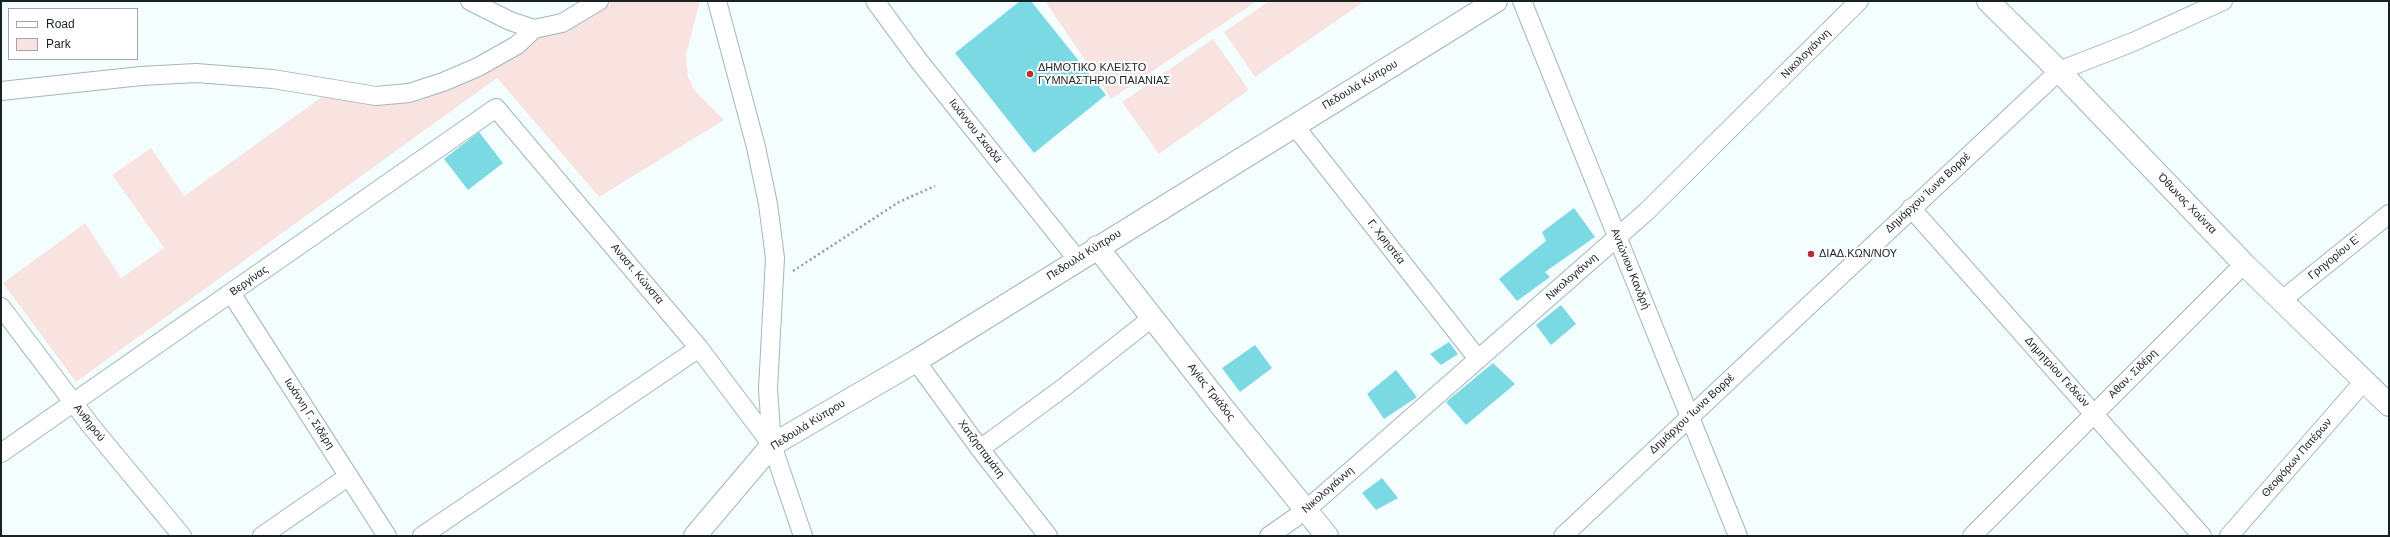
<!DOCTYPE html>
<meta charset="utf-8">
<style>
body{margin:0}
#map{position:relative;width:2390px;height:537px;overflow:hidden;background:#f4feff;font-family:Arial,sans-serif}
canvas{display:block}
.frame{position:absolute;inset:0;border:2px solid #192122;pointer-events:none}
.legend{position:absolute;left:8px;top:8px;width:130px;height:52px;box-sizing:border-box;background:#fff;border:1px solid #a3a6a7;margin:0;padding:5px 7px;list-style:none;font-size:12px;color:#192122}
.legend li{display:flex;align-items:center;gap:8px;height:20px}
.legend b{width:20px;border:1px solid #a3a6a7}
</style>
<div id="map">
<canvas width="2390" height="537"></canvas>
<div class="frame"></div>
<ul class="legend">
<li><b style="height:5px;background:#fff"></b>Road</li>
<li><b style="height:11px;background:#f9e3e1"></b>Park</li>
</ul>
</div>
<script>
const context = document.querySelector('canvas').getContext('2d');
context.lineJoin = 'round';
function fillPath(path, color) { context.fillStyle = color; context.fill(path, 'evenodd'); }
const toPath = rows => new Path2D(rows.map(r => 'M' + r).join(''));
function strokePath(path, color, width, dash) { context.strokeStyle = color; context.lineWidth = width; context.lineCap = dash ? 'butt' : 'round'; context.setLineDash(dash || []); context.stroke(path); }
function write(font, color, halo, rows, align = 'center') {
  context.font = font + ' Arial,sans-serif'; context.lineWidth = 4; context.setLineDash([]); context.textBaseline = 'middle'; context.strokeStyle = halo; context.fillStyle = color; for (const [text, x, y, turn = 0] of rows) {
    context.save(); context.translate(x, y); context.rotate((+turn || 0) * Math.PI / 180); context.textAlign = isNaN(turn) ? turn : align; if (halo) context.strokeText(text, 0, 0); context.fillText(text, 0, 0); context.restore();
  }
}
const green = toPath([
 [608,1,700,1,686,55,688,77,695,91,724,120,599,197,497,78,76,382,3,283,85,223,121,278,164,248,112,175,151,148,184,196,326,94,375,100,473,72],
 [1045,1,1257,1,1111,99],
 [1269,1,1365,1,1255,77,1224,32],
 [1213,39,1249,90,1159,154,1122,102]
]);
const building = toPath([
 [1020,1,1031,1,1106,95,1034,153,955,53],
 [479,132,503,163,468,190,444,159],
 [1574,208,1595,237,1545,272,1550,277,1517,301,1499,279,1546,241,1542,232],
 [1561,305,1576,324,1551,345,1536,325],
 [1449,342,1458,354,1441,365,1430,354],
 [1255,345,1272,368,1240,392,1222,368],
 [1493,363,1515,384,1466,425,1446,402],
 [1396,370,1417,397,1384,419,1367,394],
 [1382,478,1398,498,1376,510,1362,493]
]);
const path = toPath([
 [793,271,899,202,935,186]
]);
const minor = toPath([
 [470,1,510,21,534,29,562,23,599,1],
 [717,1,756,147,768,204,775,258,768,389,772,445,803,536],
 [875,1,919,61,1077,259],
 [1522,1,1738,536],
 [1,91,141,76,196,73,273,79,376,96,409,93,443,82,478,67,517,45,534,29],
 [1294,125,1478,359],
 [1911,208,2202,536],
 [231,293,387,536],
 [2282,300,2389,214],
 [1,307,91,426,182,536],
 [916,361,980,449,1048,536],
 [980,449,1063,388,1153,317],
 [1,453,496,108,699,348,772,445],
 [262,536,349,476],
 [422,536,699,348],
 [1269,536,1306,510,1646,212,1859,1],
 [1563,536,2059,71,2133,42,2223,1],
 [1972,536,2244,264],
 [2229,536,2365,380]
]);
const tertiary = toPath([
 [1988,1,2059,71,2244,264,2389,405],
 [1097,247,1223,408,1327,536],
 [695,536,772,445,916,361,1496,1]
]);
const markers = [
 [1030,74,4,"#bc2c35"],
 [1811,254,4,"#bc2c35"]
];
const streetNames = [
 ["Νικολογιάννη",1806,54,-45],
 ["Πεδουλά Κύπρου",1360,85,-31],
 ["Ιωάννου Σκιαδά",975,131,52],
 ["Δημάρχου Ίωνα Βορρέ",1928,193,-43],
 ["Όθωνος Χούντα",2187,204,46],
 ["Γ. Χρηστέα",1386,242,52],
 ["Πεδουλά Κύπρου",1084,255,-32],
 ["Γρηγορίου Ε΄",2335,257,-39],
 ["Αντώνιου Κανδρή",1630,269,68],
 ["Αναστ. Κώνστα",637,274,50],
 ["Νικολογιάννη",1572,277,-41],
 ["Βεργίνας",249,281,-35],
 ["Δημητρίου Γεδεών",2057,372,48],
 ["Αθαν. Σιδέρη",2133,374,-45],
 ["Αγίας Τριάδος",1211,392,52],
 ["Ιωάννη Γ. Σιδέρη",309,414,57],
 ["Δημάρχου Ίωνα Βορρέ",1692,414,-43],
 ["Ανθηρού",89,423,52],
 ["Πεδουλά Κύπρου",808,425,-32],
 ["Χατζησταμάτη",981,449,53],
 ["Θεοφόρων Πατέρων",2297,458,-49],
 ["Νικολογιάννη",1328,490,-41]
];
const poiNames = [
 ["ΔΗΜΟΤΙΚΟ ΚΛΕΙΣΤΟ",1038,68],
 ["ΓΥΜΝΑΣΤΗΡΙΟ ΠΑΙΑΝΙΑΣ",1038,81],
 ["ΔΙΑΔ.ΚΩΝ/ΝΟΥ",1819,254]
];
fillPath(green, '#f9e3e1');
fillPath(building, '#7ad9e2');
strokePath(minor, '#a1b7ba', 20);
strokePath(tertiary, '#a1b7ba', 24);
strokePath(path, '#929b9c', 2.5, [2, 3]);
strokePath(minor, '#fff', 18);
strokePath(tertiary, '#fff', 22);
for (const [x, y, r, color] of markers) { const dot = new Path2D(); dot.arc(x, y, r, 0, 2 * Math.PI); context.fillStyle = color; context.fill(dot); strokePath(dot, '#fff', 1.5); }
write('11px', '#192122', '#fff', streetNames);
write('11px', '#192122', '#fff', poiNames, 'left');
</script>
